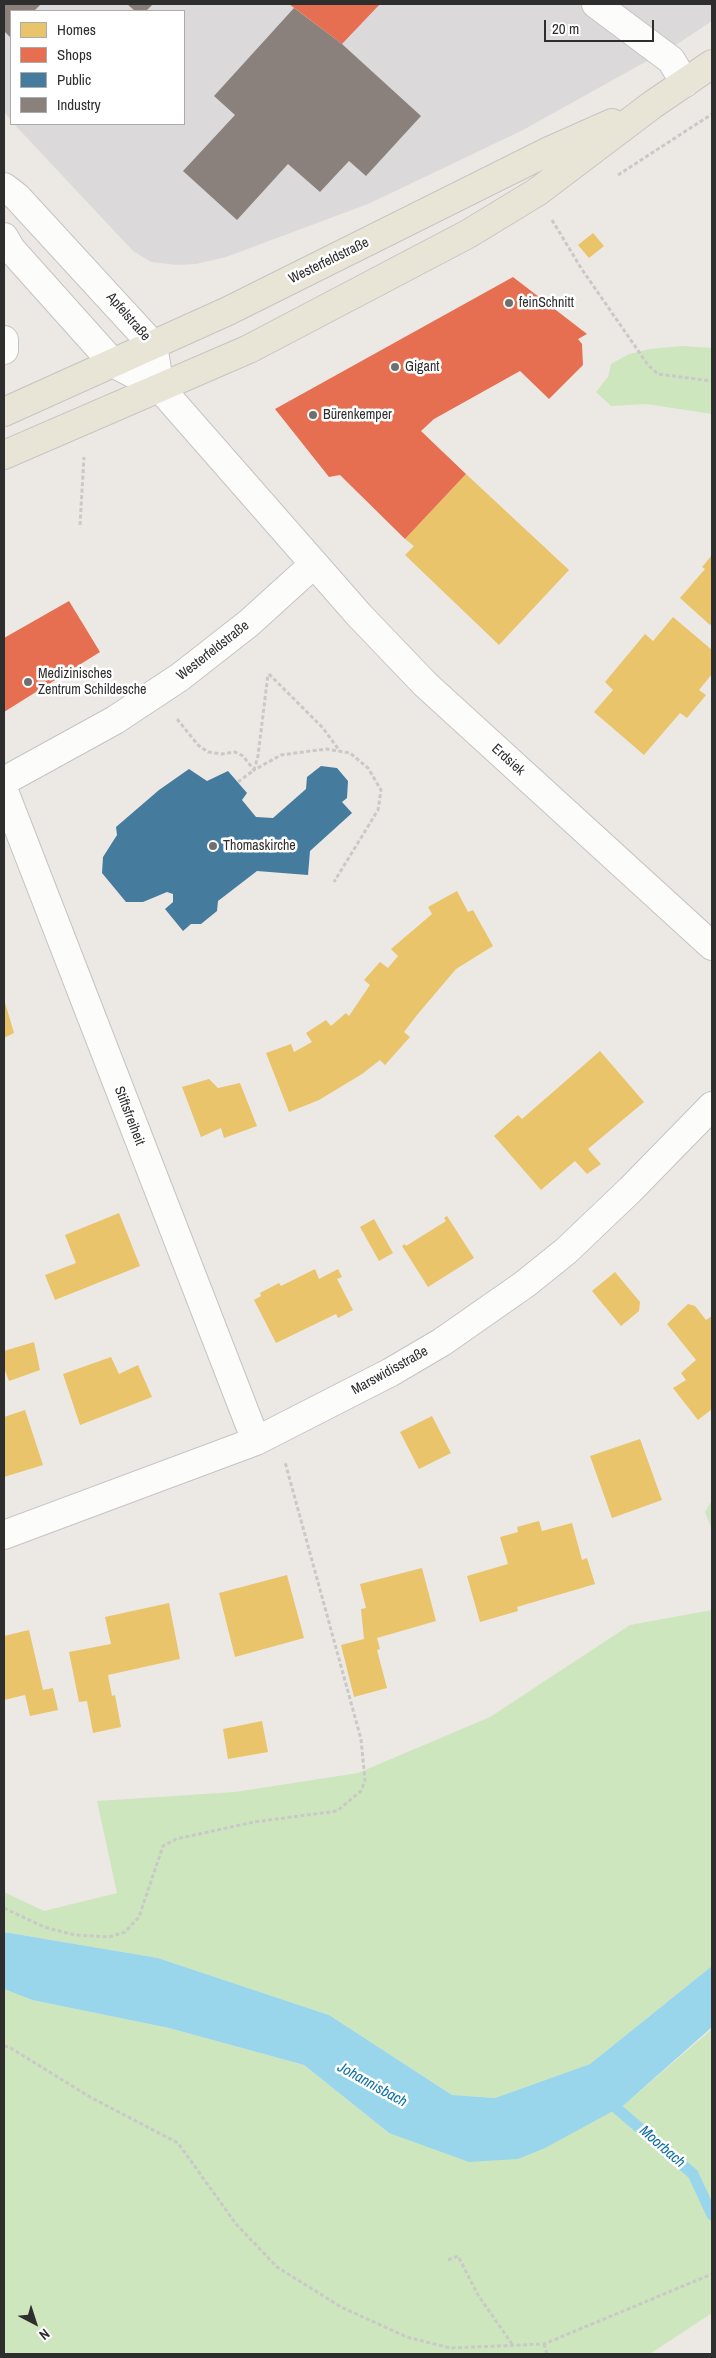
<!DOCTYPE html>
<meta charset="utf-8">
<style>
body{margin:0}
#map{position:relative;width:716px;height:2358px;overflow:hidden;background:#ece8e4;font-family:"Archivo Narrow",sans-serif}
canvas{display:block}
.frame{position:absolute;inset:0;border:5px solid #2e2e2e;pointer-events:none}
.legend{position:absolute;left:10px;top:10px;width:175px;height:115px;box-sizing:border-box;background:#fff;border:1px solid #ababab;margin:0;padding:6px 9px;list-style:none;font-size:15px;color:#2e2e2e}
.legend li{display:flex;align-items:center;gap:10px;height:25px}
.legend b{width:25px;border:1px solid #ababab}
.north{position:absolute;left:10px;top:2298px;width:50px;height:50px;-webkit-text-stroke:4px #fff;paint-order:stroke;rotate:140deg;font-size:14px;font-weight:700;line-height:20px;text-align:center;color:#2e2e2e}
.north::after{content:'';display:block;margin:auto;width:18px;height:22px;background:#2e2e2e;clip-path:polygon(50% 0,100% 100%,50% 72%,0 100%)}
.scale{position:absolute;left:544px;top:20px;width:110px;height:22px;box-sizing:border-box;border:2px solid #2e2e2e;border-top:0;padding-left:6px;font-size:15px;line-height:18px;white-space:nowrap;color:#2e2e2e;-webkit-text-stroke:4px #fff;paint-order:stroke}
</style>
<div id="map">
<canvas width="716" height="2358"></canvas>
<div class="frame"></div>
<ul class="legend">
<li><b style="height:14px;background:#e9c46a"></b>Homes</li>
<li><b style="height:14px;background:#e76f51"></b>Shops</li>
<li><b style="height:14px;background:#457b9d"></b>Public</li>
<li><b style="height:14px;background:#8a817c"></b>Industry</li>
</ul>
<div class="north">N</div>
<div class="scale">20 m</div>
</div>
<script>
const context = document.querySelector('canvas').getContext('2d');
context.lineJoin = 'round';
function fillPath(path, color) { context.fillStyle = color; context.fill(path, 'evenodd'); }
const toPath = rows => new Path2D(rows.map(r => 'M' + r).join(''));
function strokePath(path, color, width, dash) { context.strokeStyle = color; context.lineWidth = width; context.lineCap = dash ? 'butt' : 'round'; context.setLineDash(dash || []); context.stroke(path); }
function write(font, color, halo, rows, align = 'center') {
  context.font = font + ' "Archivo Narrow",sans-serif'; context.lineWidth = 5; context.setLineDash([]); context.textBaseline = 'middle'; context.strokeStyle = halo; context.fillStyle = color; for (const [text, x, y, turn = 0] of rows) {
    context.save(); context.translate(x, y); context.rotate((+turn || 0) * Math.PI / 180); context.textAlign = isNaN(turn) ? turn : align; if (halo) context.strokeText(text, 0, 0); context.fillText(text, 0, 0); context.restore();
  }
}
const industrial = toPath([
 [4,4,712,4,712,21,674,46,523,130,368,204,226,257,196,264,178,265,151,262,133,251,14,124,184,124,184,11,11,11,11,120,4,112]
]);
const green = toPath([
 [682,346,712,348,712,414,646,404,611,406,596,392,608,377,611,364,629,354,650,349],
 [712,1500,712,1530,705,1512],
 [712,1610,712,1966,590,2064,495,2098,452,2095,329,2015,158,1958,4,1932,4,1892,44,1911,117,1893,97,1801,235,1792,358,1773,490,1717,630,1625],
 [4,1989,32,2000,169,2028,304,2065,389,2133,624,2105,712,2029,712,2313,650,2354,4,2354]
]);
const water = toPath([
 [4,1932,158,1958,329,2015,452,2095,495,2098,590,2064,712,1966,712,2027,624,2105,545,2148,518,2159,469,2162,389,2133,304,2065,169,2028,32,2000,4,1989]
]);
const homes = toPath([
 [593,233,604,246,589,258,578,245],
 [466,474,569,570,499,645,405,555,414,546,405,539],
 [712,555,712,623,710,625,680,598,705,569,702,567],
 [673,617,712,650,712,674,699,690,706,695,687,718,680,713,644,755,594,712,613,690,605,682,645,634,653,641],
 [457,891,468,912,473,910,493,946,456,969,417,1015,404,1032,410,1037,385,1065,380,1060,362,1074,319,1100,289,1112,266,1053,291,1044,294,1052,312,1042,306,1033,326,1020,331,1026,346,1013,349,1016,370,985,364,980,380,962,388,968,398,956,391,949,432,914,428,907],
 [4,999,14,1033,4,1038],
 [600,1051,644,1102,588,1149,601,1164,587,1174,575,1161,541,1190,494,1136,518,1115,522,1119],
 [209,1079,218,1088,240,1083,257,1126,224,1138,221,1128,201,1137,182,1087],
 [119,1213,140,1266,55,1300,45,1275,76,1263,65,1235],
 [447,1216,474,1258,428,1287,402,1246,405,1244,406,1246,446,1221,444,1218],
 [374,1219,393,1253,379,1261,360,1227],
 [315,1269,319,1279,338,1269,342,1277,337,1279,353,1310,338,1318,336,1314,276,1343,254,1300,261,1296,260,1293,279,1283,281,1286],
 [615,1272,640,1302,639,1311,621,1326,592,1291],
 [688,1304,695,1306,706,1320,712,1316,712,1409,698,1420,673,1388,686,1380,681,1373,696,1360,667,1324],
 [34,1342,40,1370,9,1381,4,1368,4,1351],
 [111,1357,119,1374,138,1365,152,1397,80,1425,63,1374],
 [25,1410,43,1465,4,1477,4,1417],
 [432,1416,451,1453,419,1469,400,1432],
 [640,1439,662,1500,612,1518,590,1456],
 [539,1521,542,1531,572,1523,582,1560,587,1558,595,1584,517,1607,518,1611,480,1622,467,1576,508,1564,500,1537,518,1532,517,1527],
 [422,1568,436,1621,377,1638,380,1649,377,1650,387,1688,354,1697,341,1645,364,1639,361,1609,366,1608,360,1584],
 [287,1575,304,1638,235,1657,219,1593],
 [169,1603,180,1659,108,1675,112,1696,115,1695,121,1727,93,1733,87,1701,79,1702,69,1652,111,1644,105,1617],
 [29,1630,43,1690,53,1688,58,1710,30,1716,25,1695,4,1700,4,1636],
 [262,1721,268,1752,228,1759,223,1729]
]);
const shops = toPath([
 [289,4,380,4,342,44],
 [513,277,587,334,578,339,582,344,583,365,549,399,520,371,434,419,421,431,466,474,405,539,340,475,329,477,275,409],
 [69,601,100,652,4,712,4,638]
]);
const public = toPath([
 [321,766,337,768,348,781,347,798,342,802,352,813,310,851,308,875,257,871,218,901,217,911,201,924,191,924,183,931,165,909,173,902,173,894,167,892,143,902,126,902,102,873,103,857,117,835,116,827,159,790,189,769,207,781,228,771,247,793,242,800,256,817,273,818,306,789,307,777]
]);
const industry = toPath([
 [4,4,41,4,34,11,11,11,11,38,4,31],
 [127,4,153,4,146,11,135,11],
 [294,8,342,44,421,116,366,176,349,161,320,192,288,164,237,220,183,171,235,115,214,96]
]);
const stream = toPath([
 [607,2100,693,2174,712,2215]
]);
const path = toPath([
 [618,175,712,114],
 [552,220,581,268,648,365,658,374,712,381],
 [80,525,84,457],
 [269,674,323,728,339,750],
 [177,719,198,745,208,752,222,754,235,752,243,756,254,770,281,755,326,749,350,753,368,768,381,790,378,810,334,882],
 [238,782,254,770,258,756,268,674],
 [4,1908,44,1927,75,1935,109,1937,125,1932,139,1917,163,1846,176,1839,254,1822,337,1811,361,1791,365,1781,361,1739,285,1462],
 [4,2046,9,2047,90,2097,178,2143,236,2224,277,2267,341,2307,407,2337,450,2348,544,2344,712,2274],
 [448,2260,458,2256,478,2295,512,2344],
 [544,2344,547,2354]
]);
const minor = toPath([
 [596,4,671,60,685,83],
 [4,187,17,197,153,345,160,388],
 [4,237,11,249,113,363,160,388,359,615,425,684,712,946],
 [4,340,4,350],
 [4,781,115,720,180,677,249,623,314,564],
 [4,791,256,1441],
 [4,1535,256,1441,391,1372,442,1342,525,1284,566,1251,630,1190,712,1106]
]);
const major = toPath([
 [4,412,228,311,549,151,612,123],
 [4,455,249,349,468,234,537,192,652,105,712,64]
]);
const markers = [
 [509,303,5,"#706f6e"],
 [395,367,5,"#706f6e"],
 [313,415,5,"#706f6e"],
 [28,682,5,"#706f6e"],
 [213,846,5,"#706f6e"]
];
const streetNames = [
 ["Westerfeldstraße",329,261,-26],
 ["Apfelstraße",128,317,49],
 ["Westerfeldstraße",213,651,-38],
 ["Erdsiek",508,760,42],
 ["Stiftsfreiheit",129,1116,69],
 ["Marswidisstraße",390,1371,-29]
];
const poiNames = [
 ["feinSchnitt",519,303],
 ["Gigant",405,367],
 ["Bürenkemper",323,415],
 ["Medizinisches",38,674],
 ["Zentrum Schildesche",38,690],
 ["Thomaskirche",223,846]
];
const waterNames = [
 ["Johannisbach",372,2085,29],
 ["Moorbach",662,2147,41]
];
fillPath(industrial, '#dcd9db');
fillPath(green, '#cee6be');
fillPath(water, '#99d6ec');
fillPath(homes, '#e9c46a');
fillPath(shops, '#e76f51');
fillPath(public, '#457b9d');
fillPath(industry, '#8a817c');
strokePath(stream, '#99d6ec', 11);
strokePath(minor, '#c5c4c5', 30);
strokePath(major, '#c6c5c4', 30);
strokePath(path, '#c9c9c8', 3, [4, 2.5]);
strokePath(minor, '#fcfcfb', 28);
strokePath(major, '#e8e4d6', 28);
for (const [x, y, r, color] of markers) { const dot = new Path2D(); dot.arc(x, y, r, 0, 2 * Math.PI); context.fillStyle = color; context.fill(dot); strokePath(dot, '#fff', 2); }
write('14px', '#2e2e2e', '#fff', streetNames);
write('14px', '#2e2e2e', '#fff', poiNames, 'left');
write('italic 15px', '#0d6fa3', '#fff', waterNames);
</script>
